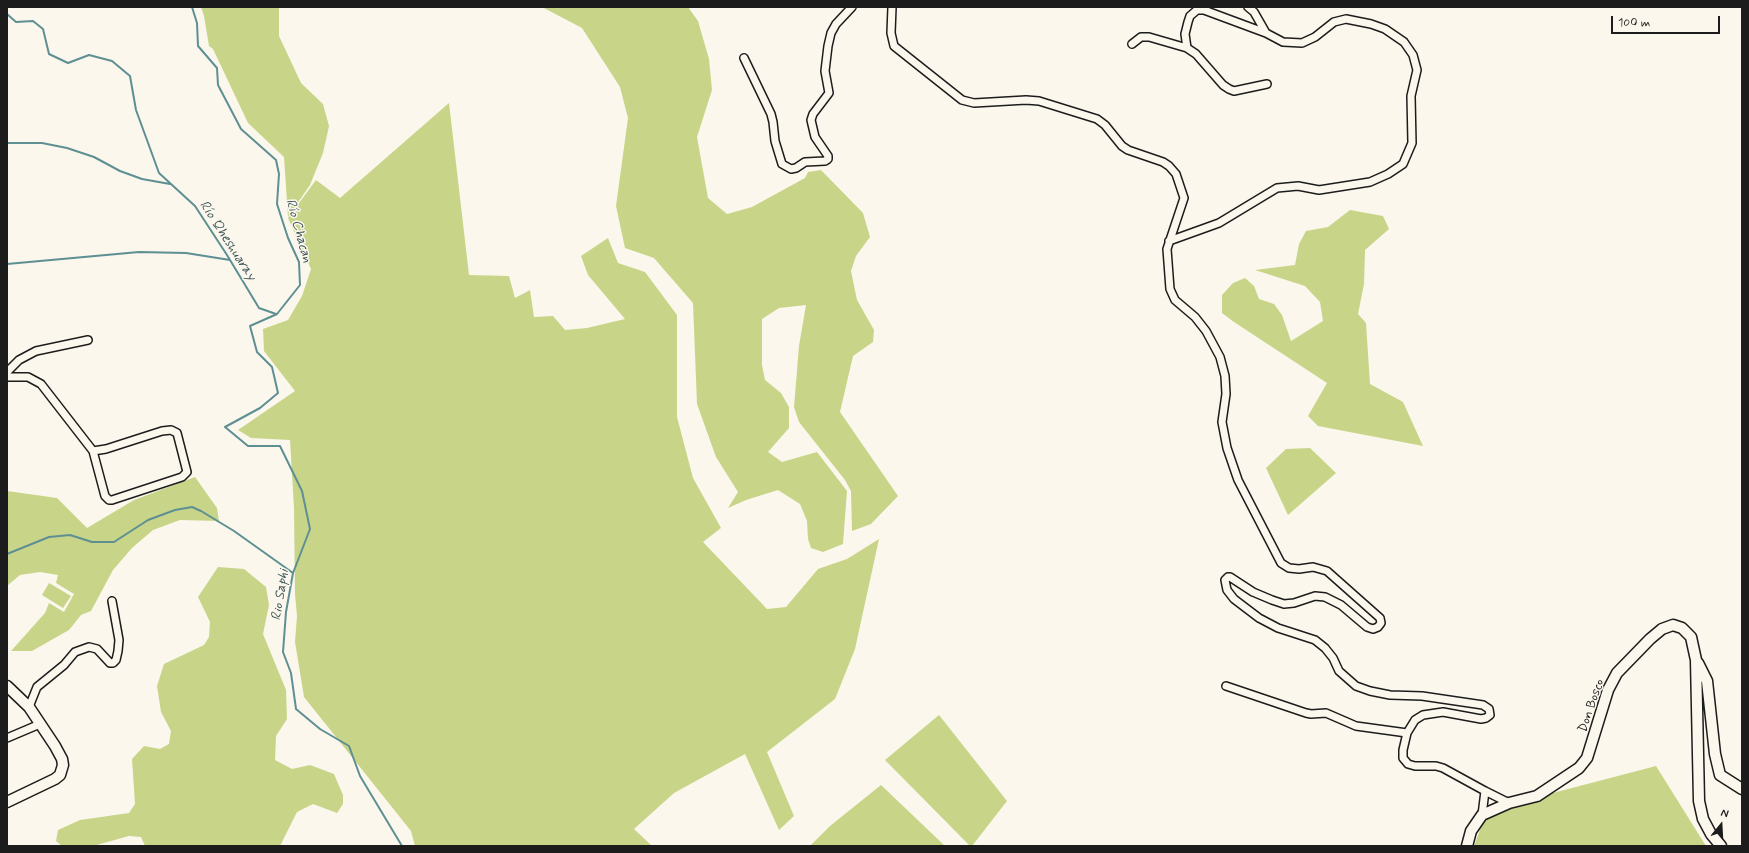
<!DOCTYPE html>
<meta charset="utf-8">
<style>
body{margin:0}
#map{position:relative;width:1749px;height:853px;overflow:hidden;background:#fbf7ec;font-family:Mynerve,sans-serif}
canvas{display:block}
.frame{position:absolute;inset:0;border:8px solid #1c1c1c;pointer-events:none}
.north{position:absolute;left:1701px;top:805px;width:40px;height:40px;-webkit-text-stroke:3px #fbf7ec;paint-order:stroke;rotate:18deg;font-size:11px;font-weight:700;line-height:16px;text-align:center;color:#1c1c1c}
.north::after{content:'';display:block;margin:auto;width:14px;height:18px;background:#1c1c1c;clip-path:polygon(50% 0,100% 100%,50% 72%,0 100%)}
.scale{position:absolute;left:1611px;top:16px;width:109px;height:18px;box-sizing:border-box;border:2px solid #1c1c1c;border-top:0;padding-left:5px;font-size:12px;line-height:14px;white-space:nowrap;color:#1c1c1c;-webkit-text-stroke:3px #fbf7ec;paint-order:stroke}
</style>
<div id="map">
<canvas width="1749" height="853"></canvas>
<div class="frame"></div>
<div class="north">N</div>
<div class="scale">100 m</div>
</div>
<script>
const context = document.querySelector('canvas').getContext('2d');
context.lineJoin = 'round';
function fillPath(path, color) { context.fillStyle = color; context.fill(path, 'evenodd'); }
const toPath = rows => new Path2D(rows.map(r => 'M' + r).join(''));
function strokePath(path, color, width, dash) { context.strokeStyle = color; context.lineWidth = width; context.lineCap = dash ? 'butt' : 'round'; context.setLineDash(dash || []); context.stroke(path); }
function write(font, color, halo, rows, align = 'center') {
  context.font = font + ' Mynerve,sans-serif'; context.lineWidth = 3; context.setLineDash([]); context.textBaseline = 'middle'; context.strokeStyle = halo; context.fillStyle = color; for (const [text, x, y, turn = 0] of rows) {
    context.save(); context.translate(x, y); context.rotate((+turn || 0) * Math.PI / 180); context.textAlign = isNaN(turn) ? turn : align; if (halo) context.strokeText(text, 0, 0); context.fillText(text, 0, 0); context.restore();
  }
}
const green = toPath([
 [201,7,279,7,279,36,301,83,323,104,329,126,323,153,310,185,288,217,284,157,248,123,213,49,209,46,204,16],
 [542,7,688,7,698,21,709,59,712,90,697,137,708,198,727,214,752,207,805,178,808,172,821,170,863,213,870,237,856,256,851,271,857,300,874,330,873,342,853,356,840,412,898,496,871,524,852,531,851,491,845,480,799,422,794,407,799,346,806,305,779,308,762,319,762,365,765,380,781,393,789,407,789,428,768,452,782,462,817,452,847,491,843,544,823,552,811,548,808,539,807,521,800,504,778,490,746,500,728,508,738,492,716,457,697,404,693,303,654,258,625,248,616,206,628,118,620,87,582,28],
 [449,103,469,275,509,276,515,298,530,290,534,317,553,316,565,330,587,328,625,319,588,275,581,256,608,238,618,263,645,272,677,315,677,417,693,478,721,528,703,542,767,609,786,607,818,569,847,559,879,539,855,649,835,699,767,752,794,816,779,830,745,754,674,793,634,829,651,845,648,846,415,846,411,831,304,697,295,642,297,616,295,594,294,508,290,440,251,438,238,430,295,391,264,351,263,329,288,320,302,296,311,269,288,218,316,180,340,198],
 [1350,210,1383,216,1389,229,1365,250,1364,284,1358,314,1366,323,1370,384,1403,402,1423,446,1318,426,1308,416,1327,383,1234,322,1222,313,1222,295,1233,283,1245,278,1254,286,1259,299,1274,304,1282,315,1291,341,1323,321,1320,302,1305,286,1255,270,1295,265,1299,244,1306,231,1328,227],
 [1310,448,1336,473,1288,515,1266,468,1286,449],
 [195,477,217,508,219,521,180,520,153,530,132,548,113,570,91,611,81,615,69,630,32,651,11,651,45,613,49,603,64,612,74,594,56,583,58,575,40,572,20,575,7,586,7,491,57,498,87,528,134,500],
 [218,567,244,569,266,587,269,605,263,634,286,690,287,719,276,736,275,760,292,769,310,765,334,774,343,795,343,804,337,813,313,804,297,812,280,846,145,846,141,837,129,836,93,846,62,846,56,841,58,830,80,820,129,813,135,804,132,759,144,746,160,749,169,744,171,731,161,712,157,686,164,664,204,645,209,637,210,622,198,597],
 [49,583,71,596,63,608,42,595],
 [939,715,1007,801,972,846,970,846,885,760],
 [1656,766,1706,846,1474,846,1484,819,1507,805],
 [881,785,945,846,810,846,830,826]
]);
const stream = toPath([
 [192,7,197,23,198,46,217,68,218,85,241,129,276,160,279,174,277,204,288,238,299,262,300,285,277,314,250,326,257,352,272,367,278,393,260,408,225,427,248,446,280,446,302,491,310,529,293,573,286,612,283,652,291,673,296,709,320,729,349,746,360,776,402,846],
 [7,14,16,22,33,21,43,29,49,54,68,63,89,55,112,61,130,76,136,110,159,173,195,206,227,255,259,308,276,314],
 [7,143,42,143,67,148,94,157,120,171,142,179,170,184],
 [7,264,139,252,186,253,230,260],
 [7,554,49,537,70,535,92,542,114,542,148,520,175,510,192,507,201,511,234,531,293,573]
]);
const street = toPath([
 [892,7,891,33,894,46,962,100,974,103,1026,100,1039,101,1097,119,1105,125,1122,146,1128,150,1163,162,1169,166,1176,174,1184,198,1167,249,1170,289,1175,300,1195,317,1206,331,1220,357,1225,376,1226,394,1222,422,1227,448,1238,480,1281,563,1289,568,1299,569,1313,567,1327,571,1380,618,1381,623,1378,627,1373,629,1367,627,1341,605,1325,597,1315,596,1294,603,1284,604,1272,600,1253,592,1230,577,1228,577,1225,580,1227,590,1234,599,1259,618,1278,628,1315,640,1325,648,1333,658,1339,671,1356,686,1370,691,1390,695,1422,696,1483,705,1489,709,1490,715,1486,718,1481,719,1443,712,1423,715,1415,720,1407,733,1403,750,1403,758,1408,764,1415,766,1436,766,1443,768,1485,791,1482,815],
 [1132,44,1141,37,1149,37,1187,48,1196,54,1223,85,1229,89,1234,91,1267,84],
 [1187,48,1185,34,1188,22,1190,16,1197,10,1204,10,1266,33],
 [744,58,771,114,773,122,775,141,782,164,791,169,796,168,805,162,825,161,828,159,828,156,815,137,811,120,813,114,829,93,825,71,828,46,831,33,836,24,852,7],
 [1169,241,1219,223,1277,188,1298,186,1319,190,1370,182,1388,174,1403,164,1412,143,1411,96,1417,70,1413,55,1404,42,1385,29,1371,24,1346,19,1334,22,1315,37,1302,43,1283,42,1266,33,1254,12,1248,7],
 [7,372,19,360,36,351,88,340],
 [7,377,28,377,41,384,93,451,106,449,162,431,171,430,177,433,187,472,182,477,112,500,109,500,105,496,93,451],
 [1226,686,1306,713,1311,714,1326,713,1356,726,1407,733],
 [29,707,37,687,64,665,75,652,89,647,97,649,110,663,113,663,116,660,118,651,119,640,112,601],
 [7,738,40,724],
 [1485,791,1509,803]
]);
const secondary = toPath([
 [1698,663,1707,681,1715,754,1720,775,1742,789],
 [7,686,29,707,55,746,62,759,63,765,60,775,55,779,7,802],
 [1467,846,1471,831,1482,815,1509,803,1537,796,1579,768,1587,758,1608,690,1617,673,1650,639,1662,629,1673,625,1682,628,1691,637,1696,660,1699,801,1703,819,1711,834,1721,846]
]);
const streetNames = [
 ["Don Bosco",1592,706,-71]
];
const waterNames = [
 ["Río Chacan",298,231,74],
 ["Río Qheshuaray",227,241,57],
 ["Rio Saphi",281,595,-81]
];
fillPath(green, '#c8d588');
strokePath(stream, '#5e8f93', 2);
strokePath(street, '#1c1c1c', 10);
strokePath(secondary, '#1c1c1c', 13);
strokePath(street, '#fbf7ec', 7);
strokePath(secondary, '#fbf7ec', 10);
write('13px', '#1c1c1c', '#fbf7ec', streetNames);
write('italic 14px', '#3d5558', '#fbf7ec', waterNames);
</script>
